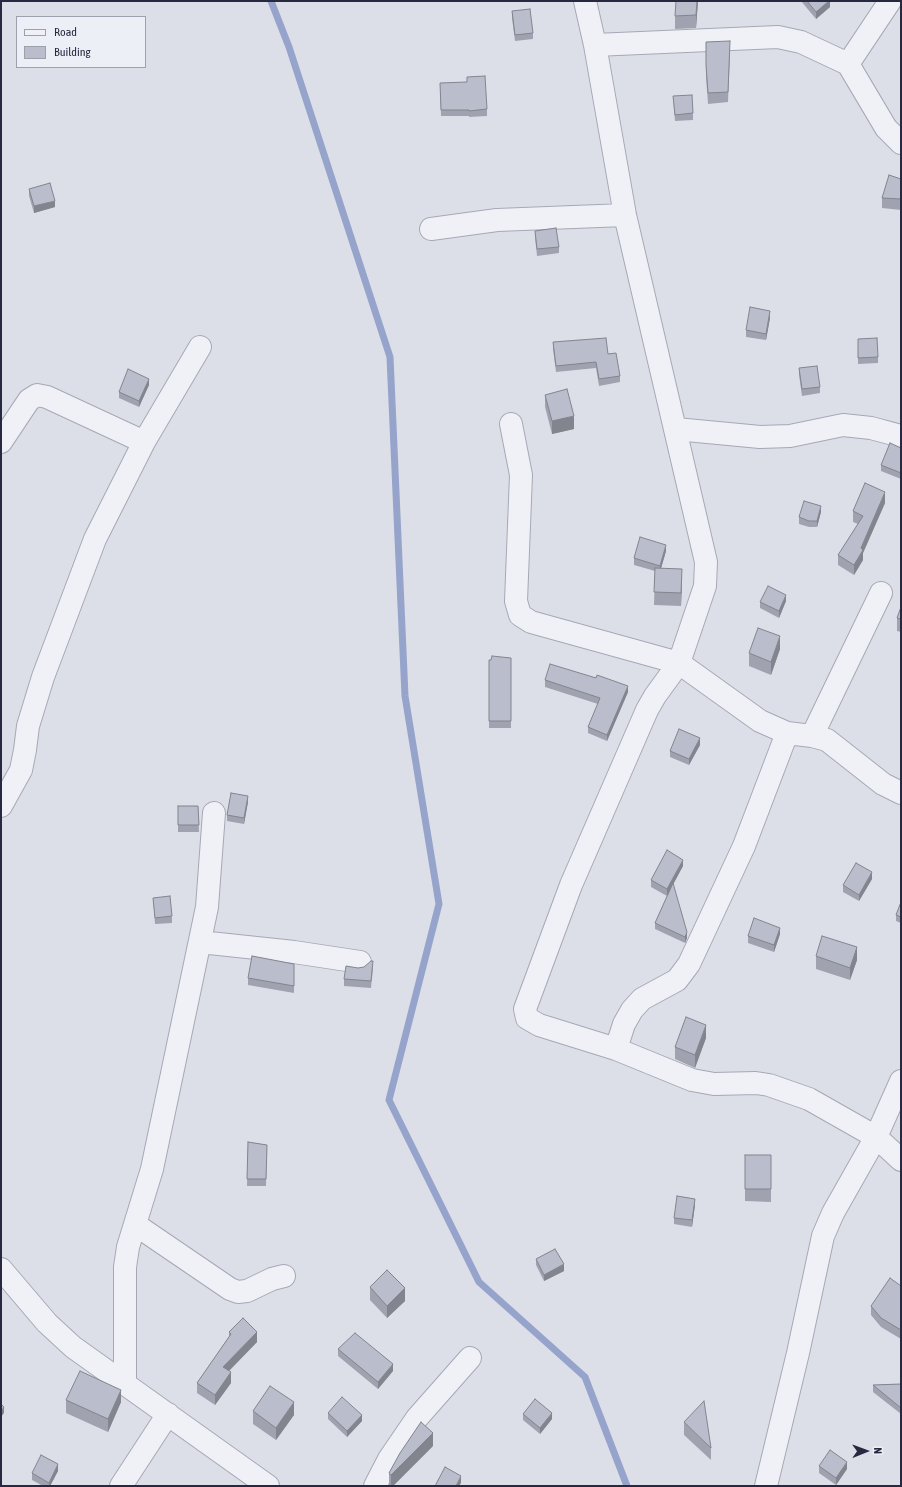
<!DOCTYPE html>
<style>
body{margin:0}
#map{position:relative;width:902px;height:1487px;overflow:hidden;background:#dddfe8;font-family:"Asap Condensed",sans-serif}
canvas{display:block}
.frame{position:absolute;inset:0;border:2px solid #262940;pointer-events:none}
.legend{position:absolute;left:16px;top:16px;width:130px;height:52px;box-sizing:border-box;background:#edeff6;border:1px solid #9da0ad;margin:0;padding:5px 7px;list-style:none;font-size:12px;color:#262940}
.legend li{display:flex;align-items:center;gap:8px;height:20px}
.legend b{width:20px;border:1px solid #9da0ad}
.north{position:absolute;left:846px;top:1431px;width:40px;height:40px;-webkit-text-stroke:3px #edeff6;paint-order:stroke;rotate:89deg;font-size:11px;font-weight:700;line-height:16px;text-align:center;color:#262940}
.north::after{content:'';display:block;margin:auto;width:14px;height:18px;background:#262940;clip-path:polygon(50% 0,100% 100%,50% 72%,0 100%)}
</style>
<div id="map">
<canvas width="902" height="1487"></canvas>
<div class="frame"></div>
<ul class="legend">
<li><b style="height:5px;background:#f0f1f6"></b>Road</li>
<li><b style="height:11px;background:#babdcb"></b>Building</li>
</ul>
<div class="north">N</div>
</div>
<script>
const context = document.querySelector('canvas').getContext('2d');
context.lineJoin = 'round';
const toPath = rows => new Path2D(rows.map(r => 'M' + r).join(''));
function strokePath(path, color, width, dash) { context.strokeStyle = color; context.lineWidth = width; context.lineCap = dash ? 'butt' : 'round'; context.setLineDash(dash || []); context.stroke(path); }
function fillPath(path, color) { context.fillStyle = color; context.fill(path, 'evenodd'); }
const stream = toPath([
 [271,1,289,47,390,357,405,696,439,904,389,1100,479,1282,585,1377,627,1486]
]);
const minor = toPath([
 [585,1,595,45,625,215,706,562,705,586,679,663,655,696,647,710,571,885,525,1009,527,1018,539,1025,616,1049,692,1080,714,1084,756,1083,769,1085,809,1099,876,1137,901,1160],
 [595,45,778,37,801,42,848,64,886,128,901,143],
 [848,64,890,1],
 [431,229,497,220,625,215],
 [511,424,521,475,516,601,520,615,531,622,679,663,760,721,787,733,812,736,827,740,883,784,901,793],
 [676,429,760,437,790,436,843,425,871,428,901,436],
 [1,442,29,400,37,395,47,397,144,442],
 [812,736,881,593],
 [1,806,21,770,25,750,28,726,43,677,95,539,144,442,200,347],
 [200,942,294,952,360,962],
 [616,1049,624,1024,632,1010,642,999,677,980,689,964,744,846,787,733],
 [136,1225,230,1289,238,1292,247,1291,272,1279,284,1276],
 [1,1269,47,1323,73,1347,268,1486],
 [125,1383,125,1267,128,1247,152,1169,207,907,214,813],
 [121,1486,168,1414],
 [375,1486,389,1459,417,1418,470,1358],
 [766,1486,798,1353,823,1236,833,1213,876,1137,901,1081]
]);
const wall = toPath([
 [698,1,696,28,675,29,675,16],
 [801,1,830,1,830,7,816,19],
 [512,11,533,33,533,39,515,41,512,18],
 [730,52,728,102,708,104,706,76,706,65],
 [467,77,487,109,487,116,469,117,469,116,441,116,440,90,467,82],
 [673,96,693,113,693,120,675,121],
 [901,179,901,210,882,208,882,198],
 [29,189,55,207,34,213,29,196],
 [535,231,559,247,559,253,537,256,535,237],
 [770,318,766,340,746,337,746,330],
 [858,339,878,357,878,363,858,364],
 [553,342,608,354,620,376,620,382,599,386,596,368,556,372,553,349],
 [799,368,820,387,820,393,802,396,799,375],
 [149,385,139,407,119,398,119,392],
 [545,395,574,429,552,434,545,407],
 [901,448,901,479,881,471,881,465],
 [885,503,863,553,863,560,854,575,838,565,838,555,858,524,853,522,853,511],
 [821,512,817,527,809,527,799,524,799,517],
 [666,551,661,568,682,582,681,606,654,605,655,571,634,565,634,558],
 [786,601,779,618,760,608,760,602],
 [901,607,901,632,897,631,897,618],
 [780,649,771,675,749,666,749,653],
 [511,658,511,728,489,728,489,660],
 [596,678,628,692,607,741,588,733,588,727,598,704,545,687,545,680],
 [700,745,689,765,670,757,670,751],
 [248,802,244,824,227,821,227,815],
 [178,806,198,806,199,832,178,832],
 [683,866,673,884,687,938,685,943,655,929,655,923,667,896,651,887,651,880],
 [872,879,859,901,843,892,843,885],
 [153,898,172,916,172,923,155,924],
 [901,902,901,923,896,921,896,915],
 [780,934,774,952,748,943,748,936],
 [816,956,857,960,850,980,816,969],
 [294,964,294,993,248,985,248,978],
 [358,968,373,968,371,988,344,986,344,979],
 [706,1038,695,1068,675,1059,675,1047],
 [248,1142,267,1145,266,1186,247,1186],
 [745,1155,771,1155,771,1202,745,1201],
 [695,1205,692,1227,674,1224,674,1218],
 [536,1259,564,1271,544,1281,536,1265],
 [901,1286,901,1339,881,1327,871,1315,871,1306],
 [370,1287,405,1301,387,1318,370,1300],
 [229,1332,257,1342,229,1371,231,1383,215,1405,197,1393,197,1383,229,1337],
 [338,1349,393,1371,378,1389,338,1356],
 [901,1384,901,1414,873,1392,873,1385],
 [66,1400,121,1402,108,1432,66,1413],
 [253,1411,294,1415,276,1440,253,1424],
 [328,1413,362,1421,347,1437,328,1419],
 [523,1414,552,1419,540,1434,523,1420],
 [684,1422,711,1448,711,1460,684,1435],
 [433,1446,393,1486,389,1486,389,1473],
 [819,1466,847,1469,836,1485,819,1473],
 [58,1471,50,1486,43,1486,32,1480,32,1473]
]);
const shadedWall = toPath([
 [697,1,698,1,696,28,696,15],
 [829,1,830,1,830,7,816,19,816,12],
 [55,201,55,207,34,213,34,206],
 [770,311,770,318,766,340,766,334],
 [149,379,149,385,139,407,139,401],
 [574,416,574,429,552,434,552,421],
 [885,492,885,503,863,553,863,560,854,575,854,565],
 [821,506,821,512,817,527,817,521],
 [666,545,666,551,660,572,660,566],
 [682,569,682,582,681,606,681,593],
 [786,595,786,601,779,618,779,611],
 [780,636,780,649,771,675,771,662],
 [628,686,628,692,607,741,607,735],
 [700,738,700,745,689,765,689,759],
 [248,796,248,802,244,824,244,818],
 [683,860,683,866,667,896,667,889],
 [872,872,872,879,859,901,859,895],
 [780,928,780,934,774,952,774,945],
 [687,932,687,938,685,943,685,937],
 [857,947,857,960,850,980,850,968],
 [706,1025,706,1038,695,1068,695,1055],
 [695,1199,695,1205,692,1227,692,1220],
 [564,1264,564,1271,544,1281,544,1275],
 [405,1288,405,1301,387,1318,387,1306],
 [257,1332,257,1342,223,1377,223,1367],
 [393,1364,393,1371,378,1389,378,1382],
 [231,1372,231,1383,215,1405,215,1395],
 [121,1390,121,1402,108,1432,108,1419],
 [294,1402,294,1415,276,1440,276,1428],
 [4,1407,4,1413,1,1417,1,1411],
 [552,1413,552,1419,540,1434,540,1428],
 [362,1415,362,1421,347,1437,347,1431],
 [433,1433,433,1446,393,1486,391,1486,391,1475],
 [847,1462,847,1469,836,1485,836,1478],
 [58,1464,58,1471,50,1486,49,1486,49,1483],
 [461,1476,461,1483,459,1486,456,1486]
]);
const building = toPath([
 [676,1,697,1,696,15,675,16,676,1],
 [807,1,829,1,816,12,807,1],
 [530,9,533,33,515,35,512,11,530,9],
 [730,41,728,92,708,93,706,65,706,42,730,41],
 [485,76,487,109,469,111,469,110,441,110,440,83,467,82,467,77,485,76],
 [692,95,693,113,675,115,673,96,692,95],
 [889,175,901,179,901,199,882,198,889,175],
 [50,183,55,201,34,206,29,189,50,183],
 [556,228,559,247,537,249,535,231,556,228],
 [750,307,770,311,766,334,746,330,750,307],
 [606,338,608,354,616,353,620,376,599,379,596,362,556,366,553,342,606,338],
 [877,338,878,357,858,358,858,339,877,338],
 [817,366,820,387,802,389,799,368,817,366],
 [128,369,149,379,139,401,119,392,128,369],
 [567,389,574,416,552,421,545,395,567,389],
 [890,443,901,448,901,473,881,465,890,443],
 [865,483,885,492,861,548,863,550,854,565,838,555,863,516,853,511,865,483],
 [804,501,821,506,817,521,809,521,799,517,804,501],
 [640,537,666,545,660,566,634,558,640,537],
 [655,568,682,569,681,593,654,592,655,568],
 [768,586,786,595,779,611,760,602,768,586],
 [901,607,901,619,897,618,901,607],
 [758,628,780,636,771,662,749,653,758,628],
 [492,656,511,658,511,721,489,721,489,660,491,660,492,656],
 [550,664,596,678,597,675,628,686,607,735,588,727,600,698,545,680,550,664],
 [679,729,700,738,689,759,670,751,679,729],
 [231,793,248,796,244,818,227,815,231,793],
 [178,806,198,806,199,825,178,825,178,806],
 [667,850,683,860,667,889,651,880,667,850],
 [856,863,872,872,859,895,843,885,856,863],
 [673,883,687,932,685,937,655,923,673,883],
 [170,896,172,916,155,918,153,898,170,896],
 [901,902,901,917,896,915,901,902],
 [754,918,780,928,774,945,748,936,754,918],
 [822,936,857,947,850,968,816,956,822,936],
 [252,956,294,964,294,986,248,978,252,956],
 [371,961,373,961,371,981,344,979,346,966,358,968,364,967,371,961],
 [686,1017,706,1025,695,1055,675,1047,686,1017],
 [248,1142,267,1145,266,1179,247,1179,248,1142],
 [745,1155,771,1155,771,1189,745,1189,745,1155],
 [677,1196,695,1199,692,1220,674,1218,677,1196],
 [555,1249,564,1264,544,1275,536,1259,555,1249],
 [387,1270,405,1288,387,1306,370,1287,387,1270],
 [890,1278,901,1286,901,1330,881,1318,871,1306,890,1278],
 [243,1318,257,1332,223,1367,231,1372,215,1395,197,1383,231,1334,229,1332,243,1318],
 [355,1333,393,1364,378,1382,338,1349,355,1333],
 [80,1371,121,1390,108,1419,66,1400,80,1371],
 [901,1384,901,1408,873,1385,901,1384],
 [270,1386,294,1402,276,1428,253,1411,270,1386],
 [342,1397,362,1415,347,1431,328,1413,342,1397],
 [535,1399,552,1413,540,1428,523,1414,535,1399],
 [704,1401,711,1448,684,1422,704,1401],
 [1,1404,4,1407,1,1411,1,1404],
 [421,1422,433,1433,391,1475,389,1473,400,1453,421,1422],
 [830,1450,847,1462,836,1478,819,1466,830,1450],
 [41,1455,58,1464,49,1483,32,1473,41,1455],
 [445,1467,461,1476,456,1486,435,1486,445,1467]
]);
strokePath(stream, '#96a4cb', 7);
strokePath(minor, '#a6a8b6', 24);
strokePath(minor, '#f0f1f6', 22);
fillPath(wall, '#a0a3af');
fillPath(shadedWall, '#82848e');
fillPath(building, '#babdcb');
strokePath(building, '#82848e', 1);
</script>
